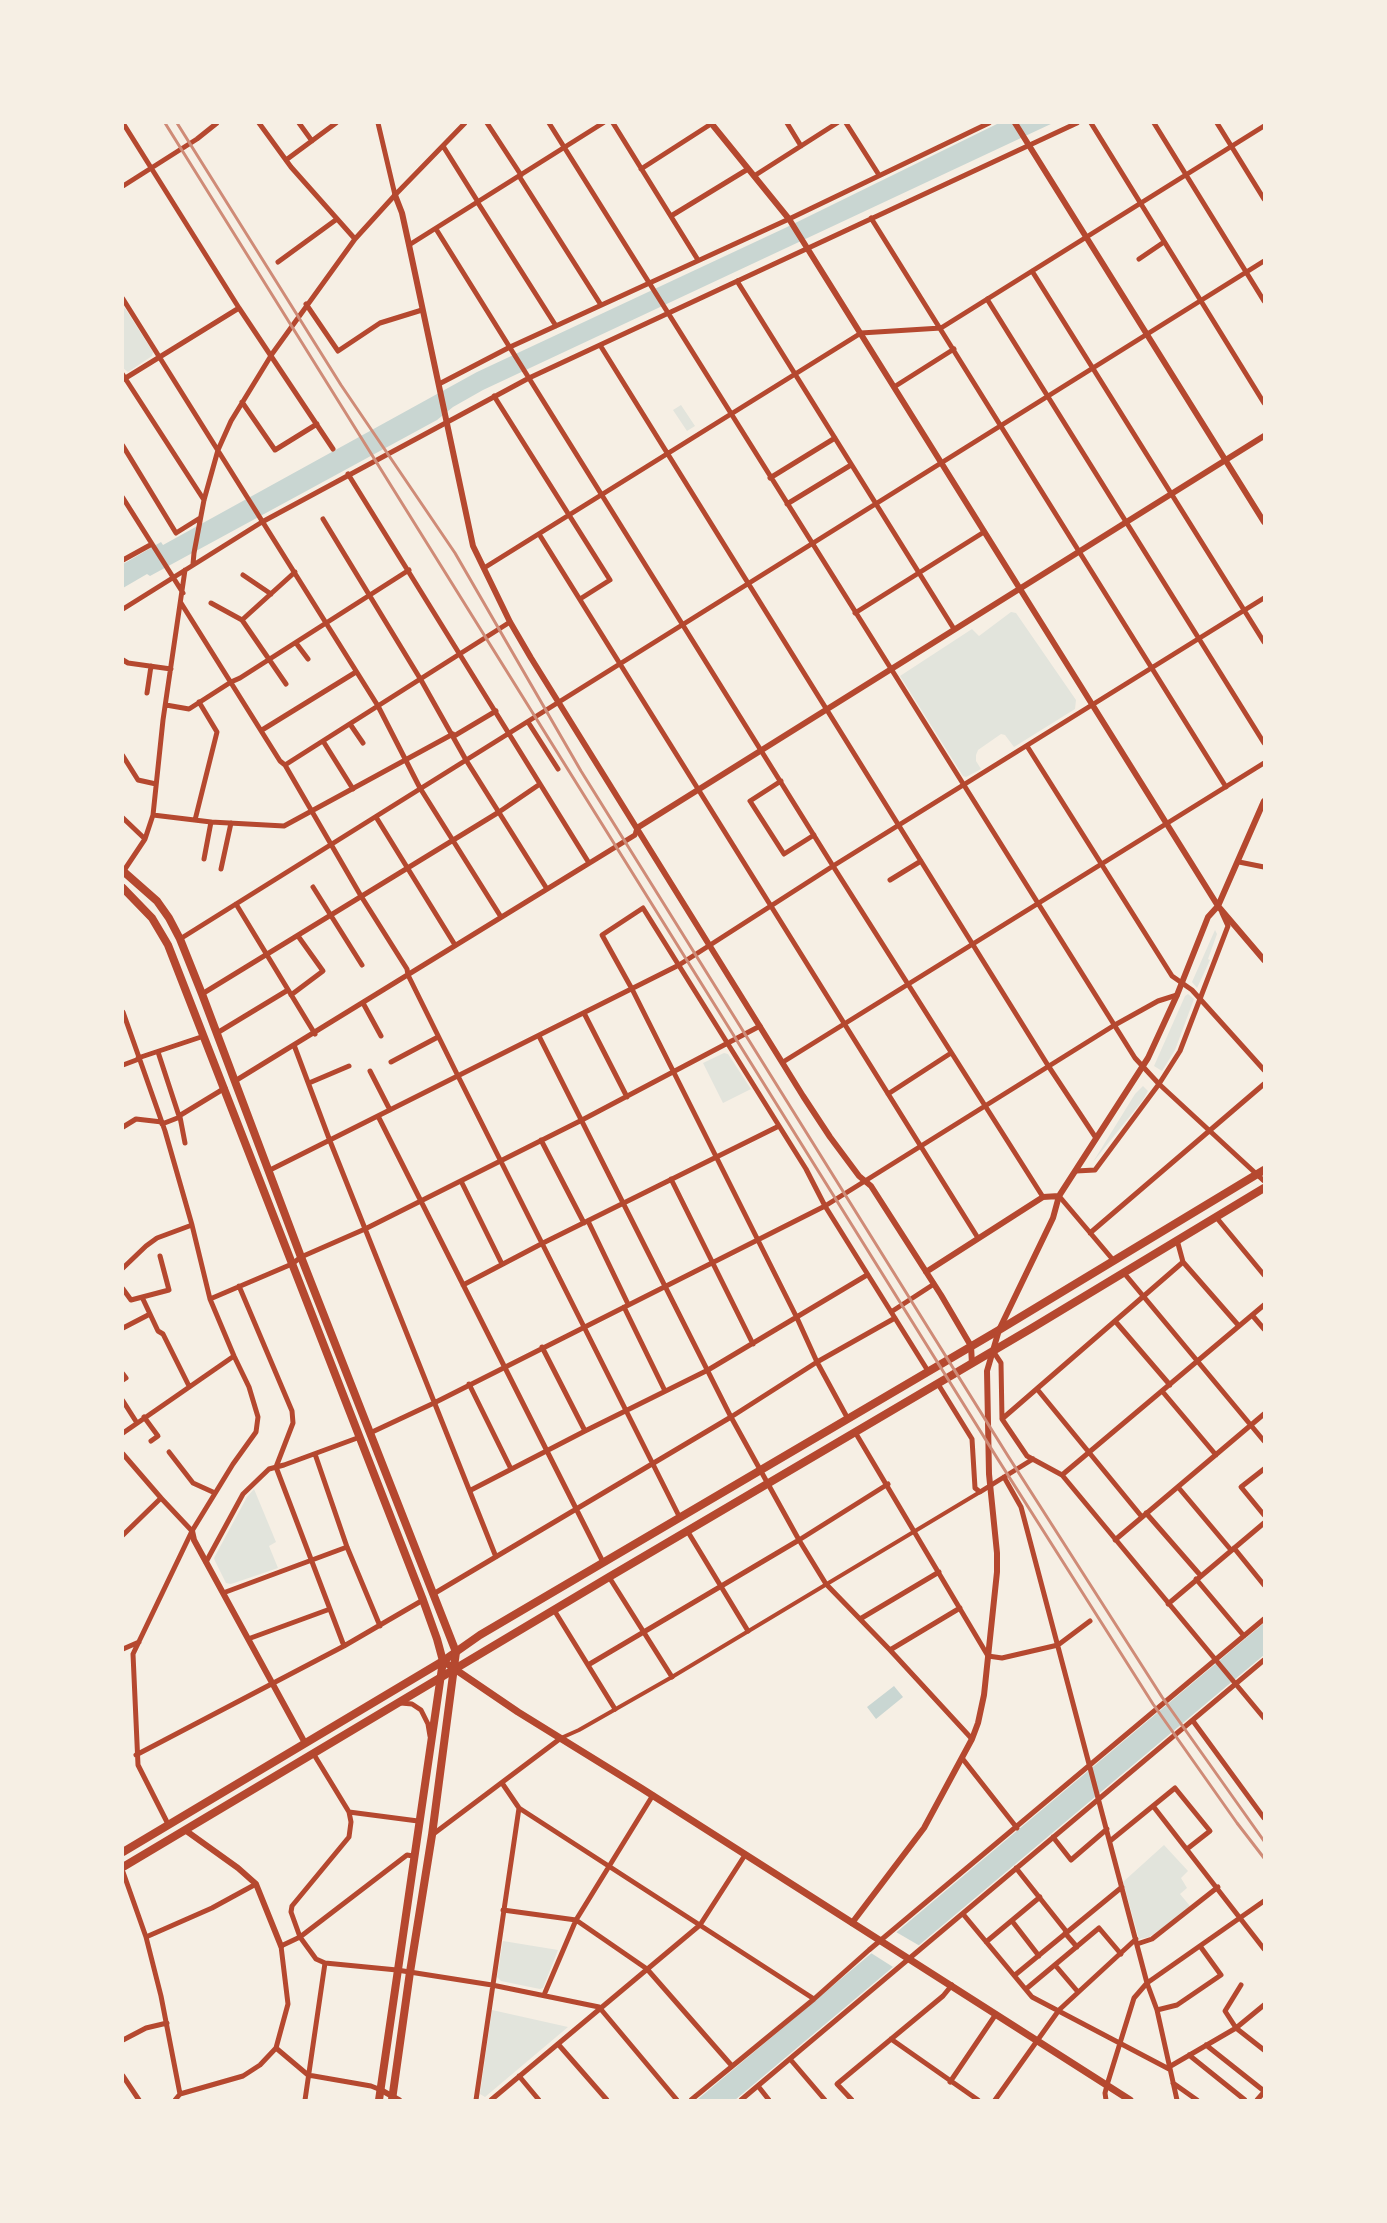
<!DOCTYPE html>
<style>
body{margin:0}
#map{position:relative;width:1387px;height:2223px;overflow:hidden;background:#f6efe4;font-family:"Nunito Sans",sans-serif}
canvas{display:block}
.frame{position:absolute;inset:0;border:124px solid #f6efe4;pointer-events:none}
</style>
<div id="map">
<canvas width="1387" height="2223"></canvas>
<div class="frame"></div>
</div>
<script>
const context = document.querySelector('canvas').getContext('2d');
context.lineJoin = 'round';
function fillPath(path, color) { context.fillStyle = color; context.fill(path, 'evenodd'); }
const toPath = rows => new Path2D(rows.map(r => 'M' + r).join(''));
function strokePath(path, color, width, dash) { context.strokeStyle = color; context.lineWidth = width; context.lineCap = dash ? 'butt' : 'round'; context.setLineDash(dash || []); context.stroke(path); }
const green = toPath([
 [125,308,153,352,152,356,128,372,123,368,123,309],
 [681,405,695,426,687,431,673,410],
 [1011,612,1016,613,1076,700,1075,709,1014,747,1005,735,1001,734,978,750,976,755,976,761,981,769,966,777,963,776,900,676,972,629,979,636],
 [1215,930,1217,934,1208,959,1210,960,1197,988,1192,982],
 [1188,994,1194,999,1175,1050,1162,1071,1154,1066,1185,996],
 [724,1053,728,1054,751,1089,723,1103,703,1063],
 [1143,1086,1148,1091,1143,1100,1093,1162,1135,1094],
 [254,1489,276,1542,269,1546,278,1568,231,1584,226,1583,215,1561,214,1558,247,1497],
 [1164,1845,1188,1871,1181,1878,1187,1888,1180,1894,1190,1906,1161,1929,1149,1937,1139,1939,1123,1882],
 [503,1941,558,1950,543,1988,540,1989,501,1981,497,1977],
 [492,2010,568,2027,485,2097,480,2094]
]);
const water = toPath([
 [999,123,1053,123,483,390,453,407,437,420,150,576,147,574,123,588,123,564,161,542,163,545,477,372,785,228],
 [1264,1623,1264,1655,1228,1685,735,2100,697,2100],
 [894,1686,903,1697,876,1719,867,1707]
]);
const pier = toPath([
 [896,1932,920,1946,893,1967,871,1953]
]);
const pedestrian = toPath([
 [561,1738,579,1730,672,1677,980,1492]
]);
const minor = toPath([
 [123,123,239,308,333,449],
 [259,123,291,167,355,239],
 [299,123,312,141],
 [378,123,395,195],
 [487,123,521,175],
 [549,123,1135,1058,1159,1084,1264,1181],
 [613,123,698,260],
 [787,123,801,146],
 [846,123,879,175],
 [1091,123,1264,403],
 [1154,123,1264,301],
 [1217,123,1264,199],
 [443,146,478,202],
 [286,160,336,123],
 [641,169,711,124],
 [519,176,601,305],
 [754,176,837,123],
 [123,186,197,139,217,123],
 [478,203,556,326],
 [671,216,748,169],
 [871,218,1226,787],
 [436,229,833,866,1043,1197],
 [409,245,603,123],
 [1139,259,1164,242],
 [278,262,337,219],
 [1032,271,1264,642],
 [737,281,954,629],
 [123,299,378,706,420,788,501,917],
 [987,299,1264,743],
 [306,304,338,351,380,323,422,310],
 [600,345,1049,1067,1096,1138],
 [123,375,204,500],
 [124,379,239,308],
 [439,384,510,347,789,219,989,123],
 [894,387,954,349],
 [494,396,610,580,580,599],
 [242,402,275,450,317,424],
 [123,446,176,533,200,518],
 [348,474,589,863],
 [770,478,835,438],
 [123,498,183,593],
 [787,504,851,465],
 [323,519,421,680,466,760,547,889],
 [539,534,978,1238],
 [123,560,152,544],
 [193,564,194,553,204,500,218,450,231,421,272,354,355,239,395,195,465,123],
 [484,568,861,333,941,328,1264,126],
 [243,575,271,594],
 [181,603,280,761,285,765,361,896,407,969,408,975,458,1076,680,1518],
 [211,603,242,620,286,684],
 [123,609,262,522,529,378,1077,123],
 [855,613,984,532],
 [242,620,295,572],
 [296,643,308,659],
 [123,660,128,663,171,669],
 [147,693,151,666],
 [166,705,189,709,231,682,240,678,409,570],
 [528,722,558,769],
 [350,724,363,743],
 [262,730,356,672],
 [454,736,496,711],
 [323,741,353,789],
 [1027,746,1172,976,1192,990,1264,1070],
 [123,756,138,780,156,784],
 [285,765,510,622],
 [781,781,750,801,784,854,814,835],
 [153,815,211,822,284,826,453,734],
 [376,817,455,945],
 [123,818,145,839],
 [195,820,217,732,199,702],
 [204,859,211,822],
 [1239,862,1264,867],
 [221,869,231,823],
 [123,872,145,839,153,815,163,720,185,570],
 [890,880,921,861],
 [313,887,362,965],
 [236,904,315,1034],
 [180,939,1264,261],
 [202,994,499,812,540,784],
 [291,995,323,971,298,936],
 [363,1003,381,1036],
 [123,1012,165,1131,192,1225,210,1299,234,1356,249,1387,258,1417,256,1432,233,1464,192,1531,133,1654,138,1765,168,1824],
 [584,1013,627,1097],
 [217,1033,288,990],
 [539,1036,731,1417,799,1540,826,1584,890,1650,972,1739],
 [294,1045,330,1141,496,1557],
 [158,1052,179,1116],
 [138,1058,204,1036],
 [391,1062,438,1037],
 [783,1062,1264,763],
 [123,1065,139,1059],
 [370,1071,390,1110],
 [235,1081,635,835,637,828],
 [309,1083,349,1066],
 [888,1094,951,1053],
 [378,1116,603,1562],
 [180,1117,185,1143],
 [162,1124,180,1117,179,1116,225,1088],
 [123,1127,136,1119,162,1122],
 [541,1140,584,1223],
 [268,1171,679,965,833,866,1264,598],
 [1076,1171,1095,1170,1159,1084,1180,1051,1228,926,1222,913],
 [671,1179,753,1344],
 [461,1181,502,1264],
 [1059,1196,1114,1261],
 [1216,1217,1264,1275],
 [588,1221,628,1304],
 [1090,1233,1264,1084],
 [1177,1240,1183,1262,1239,1326],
 [123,1268,146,1246,157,1238,192,1225],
 [1124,1273,1264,1441],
 [463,1285,543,1243,779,1126],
 [239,1286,292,1411,293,1423,276,1467,344,1646],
 [123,1289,131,1300,169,1290,160,1256],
 [142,1297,158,1331,163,1334,189,1386],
 [210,1299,292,1264,301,1257,365,1229,582,1120,760,1026],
 [624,1307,665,1391],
 [891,1312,934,1284],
 [1252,1315,1264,1329],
 [1115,1321,1170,1385],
 [123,1328,150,1314],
 [542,1347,585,1431],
 [993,1351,1001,1363,1002,1419,1027,1456,1062,1475,1264,1718],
 [123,1374,126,1378,123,1380],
 [469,1384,511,1469],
 [938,1384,972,1439,975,1488,980,1492,1033,1459],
 [1037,1389,1142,1517],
 [1162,1391,1216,1455],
 [123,1401,137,1423],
 [144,1417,158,1436,151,1441],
 [848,1419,817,1362,797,1318,632,989,602,935,643,908,806,1169,825,1206,928,1371],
 [1002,1419,1183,1262],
 [855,1432,988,1656,1002,1658,1058,1645,1090,1621],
 [123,1433,234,1356],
 [370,1433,434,1403,825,1206,1113,1026,1158,1001,1177,995],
 [169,1452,193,1483,215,1493],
 [123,1454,161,1498],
 [315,1454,347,1547,380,1626],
 [1264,1469,1241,1487,1264,1515],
 [1062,1475,1264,1305],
 [1004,1477,1021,1507,1147,1983,1157,2010,1177,2100],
 [1178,1487,1231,1550],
 [471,1490,585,1431,708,1370,867,1275],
 [1146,1513,1201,1576],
 [688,1532,748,1631],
 [123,1535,161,1498,192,1531],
 [1115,1540,1264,1414],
 [1234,1548,1264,1585],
 [206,1562,243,1494,269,1469,284,1465,360,1437],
 [609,1577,672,1677],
 [1196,1579,1244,1636],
 [223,1593,347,1547],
 [435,1593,731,1417,817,1362,895,1318],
 [1168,1604,1264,1523],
 [554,1610,615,1709],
 [860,1619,939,1572],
 [248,1639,330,1609],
 [123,1649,139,1642],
 [890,1650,960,1608],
 [588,1665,799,1540,888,1484],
 [401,1703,412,1704,421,1710,428,1724,430,1736],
 [1193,1721,1264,1818],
 [313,1753,349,1812,351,1822,349,1837,292,1906,291,1912,300,1937,316,1959,325,1963,397,1970,492,1985,599,2007,677,2100],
 [136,1755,344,1646,423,1600],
 [962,1758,1017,1828],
 [502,1783,519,1808,814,1999],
 [1153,1806,1264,1949],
 [349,1812,418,1821],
 [432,1835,561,1738],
 [1053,1837,1071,1860,1107,1829],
 [1110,1841,1175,1788,1210,1831,1187,1849],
 [1016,1868,1066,1931],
 [123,1872,146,1937,161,1996,180,2094],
 [503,1910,576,1920,647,1969,732,2066],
 [963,1914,1032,1997,1169,2069],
 [1012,1921,1039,1956],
 [1065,1933,1077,1947],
 [146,1937,212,1908,256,1884],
 [986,1942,1040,1897],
 [1137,1944,1152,1939,1218,1887],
 [1055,1965,1078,1992],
 [1015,1975,1122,1887],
 [1241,1985,1225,2011,1236,2028,1264,2050],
 [1026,1989,1099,1928,1121,1954],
 [544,1995,576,1920,653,1795],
 [1157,2010,1177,2005,1221,1975,1200,1946],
 [891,2039,978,2100],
 [123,2040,146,2028,167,2023],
 [558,2044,607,2100],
 [1206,2045,1264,2091],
 [276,2048,308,2075,371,2086,381,2090],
 [1189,2055,1245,2100],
 [790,2059,825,2100],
 [1169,2067,1236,2028,1264,2005],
 [123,2076,139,2100],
 [519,2076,539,2100],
 [950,2082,996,2014],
 [1173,2083,1197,2100],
 [758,2086,769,2100],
 [175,2100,180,2094,243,2076,260,2065,276,2048,288,2004,281,1946,300,1937,407,1855,413,1856],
 [305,2100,325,1963],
 [476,2100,519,1808],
 [491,2100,700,1925,745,1855],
 [691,2100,814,1999,869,1950,1264,1619],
 [741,2100,1264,1660],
 [852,2100,837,2084,943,1996,952,1985],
 [995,2100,1059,2010,1136,1939],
 [1106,2100,1105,2093,1107,2085,1134,1998,1147,1983,1264,1901],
 [1257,2100,1264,2092]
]);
const tertiary = toPath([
 [711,123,789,219,1218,906,1264,960],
 [1015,123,1264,522],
 [395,195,402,213,409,245,473,546,510,622,531,658,803,1096,830,1137,859,1176,871,1186,941,1295,971,1346,972,1364],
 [637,828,1264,436],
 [926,1272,1043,1197,1059,1196],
 [192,1531,194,1540,305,1743],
 [185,1830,238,1868,256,1884,281,1946],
 [852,1923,924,1828,972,1739,978,1723,984,1695,997,1572,997,1553,989,1474,987,1371,999,1330,1053,1218,1059,1196,1148,1058,1177,995,1208,917,1218,906,1264,801],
 [381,2090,399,2100]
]);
const secondary = toPath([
 [443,1661,518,1712,641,1788,1130,2100]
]);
const primary = toPath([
 [123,1852,443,1661,480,1635,999,1330,1264,1170],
 [123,1867,609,1577,1032,1328,1264,1188]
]);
const trunk = toPath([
 [123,871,157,901,169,918,180,939,202,994,301,1257,456,1652,432,1835,410,1972,392,2100],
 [123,888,152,918,168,945,423,1600,437,1639,443,1661,379,2100]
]);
const rail = toPath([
 [165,123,999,1461,1153,1704,1237,1823,1264,1858],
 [177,123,341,385,455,553,581,771,1008,1456,1162,1697,1264,1841]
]);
fillPath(green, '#e2e4dc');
fillPath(water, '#c9d6d2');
fillPath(pier, '#f6efe4');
strokePath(pedestrian, '#b5482f', 4);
strokePath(minor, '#b5482f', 5);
strokePath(tertiary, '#b5482f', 6);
strokePath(secondary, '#b5482f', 7);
strokePath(primary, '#b5482f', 8);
strokePath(trunk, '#b5482f', 8);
strokePath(rail, '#cf8b77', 3);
</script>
